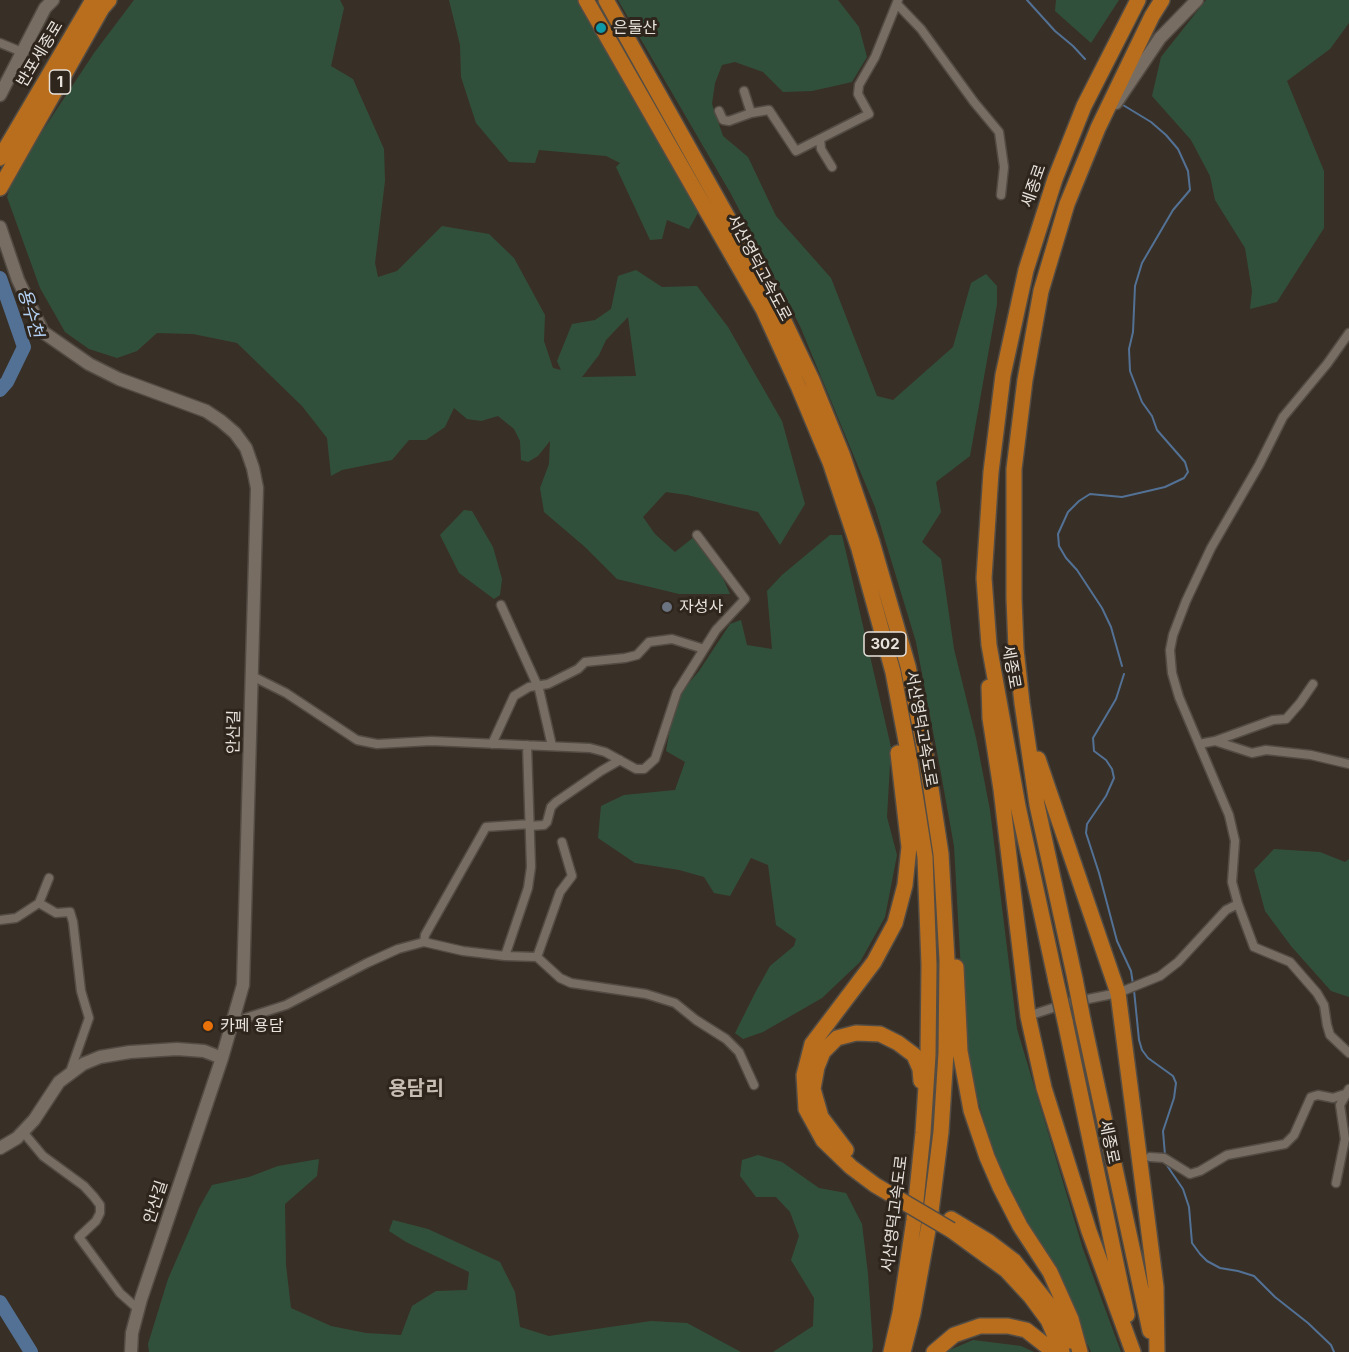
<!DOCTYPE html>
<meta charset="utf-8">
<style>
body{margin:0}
canvas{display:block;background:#382f26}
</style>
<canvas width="1349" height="1352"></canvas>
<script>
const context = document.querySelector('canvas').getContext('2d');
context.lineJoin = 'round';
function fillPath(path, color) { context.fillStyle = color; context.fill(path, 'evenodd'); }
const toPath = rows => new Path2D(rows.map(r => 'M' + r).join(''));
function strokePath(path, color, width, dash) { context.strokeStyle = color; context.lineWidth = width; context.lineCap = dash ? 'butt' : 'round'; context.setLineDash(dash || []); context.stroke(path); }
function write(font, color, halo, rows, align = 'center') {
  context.font = font + ' Inter,"Noto Sans KR",sans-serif'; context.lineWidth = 6; context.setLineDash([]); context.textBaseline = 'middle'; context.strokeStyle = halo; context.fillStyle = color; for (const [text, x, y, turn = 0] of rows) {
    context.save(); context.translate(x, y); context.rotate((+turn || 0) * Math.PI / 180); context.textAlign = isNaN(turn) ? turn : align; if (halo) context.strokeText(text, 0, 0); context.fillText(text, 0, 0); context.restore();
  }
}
const green = toPath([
 [134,0,340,0,344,8,331,66,353,79,384,149,385,181,375,263,378,277,397,271,442,226,489,234,514,258,545,315,544,341,553,368,561,370,557,361,572,324,595,320,611,309,618,276,636,270,662,287,697,286,728,327,782,421,805,504,780,545,758,512,687,495,666,492,643,517,655,534,675,552,694,537,721,574,730,594,679,594,617,579,585,547,544,512,540,488,549,464,550,441,538,456,528,462,521,460,520,441,514,429,498,416,481,421,467,419,454,408,445,427,426,440,409,440,392,460,342,470,331,476,327,438,302,406,237,343,193,334,157,333,137,351,117,358,89,349,65,332,40,288,7,197,14,174,94,53],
 [628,317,636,376,582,377,599,355,606,340],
 [449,0,578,0,699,211,689,229,667,220,662,239,650,240,616,167,620,163,606,156,539,150,535,163,509,162,476,123,461,77,460,45],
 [618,0,838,0,859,27,867,57,852,82,812,91,783,92,763,72,735,62,722,65,715,83,712,104,723,136,748,157,776,216,831,278,877,396,893,400,953,347,971,283,986,274,997,286,997,304,970,456,936,482,941,512,922,542,941,559,954,649,976,738,990,810,1017,1029,1083,1249,1121,1352,1091,1352,1052,1268,1014,1204,991,1145,973,1083,964,1025,954,846,940,768,916,642,875,507,800,326,731,194],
 [1056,0,1119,0,1091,43,1055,11],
 [1206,0,1349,0,1349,23,1330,49,1287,81,1324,171,1324,228,1277,302,1250,309,1252,291,1245,248,1215,200,1210,176,1191,140,1152,96,1161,57],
 [464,510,472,511,493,547,502,579,500,595,494,599,459,573,440,535],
 [830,535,842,535,891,747,887,817,897,855,885,917,860,962,822,998,763,1032,743,1039,735,1033,755,993,770,966,794,946,796,939,776,925,768,865,751,858,730,896,714,893,704,877,679,870,635,863,598,838,601,806,624,795,675,790,685,762,666,751,672,717,684,689,699,671,730,624,741,620,747,645,772,649,767,591,782,575],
 [1274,849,1320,852,1345,862,1349,859,1349,997,1331,991,1291,946,1265,911,1254,870],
 [758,1155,782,1162,819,1188,846,1193,862,1224,868,1274,873,1347,872,1352,773,1352,813,1326,814,1298,791,1260,799,1236,790,1212,776,1197,756,1197,740,1176,742,1160],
 [319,1159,317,1176,285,1204,286,1265,291,1308,331,1326,366,1333,401,1335,412,1306,436,1291,467,1290,469,1272,406,1242,389,1231,393,1220,428,1229,500,1262,515,1292,520,1327,549,1336,651,1321,687,1323,741,1352,149,1352,148,1344,168,1279,199,1208,212,1185,249,1177,278,1166],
 [973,1340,1021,1346,1034,1352,945,1352]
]);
const stream = toPath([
 [1027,0,1055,31,1073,46,1085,59],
 [1122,666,1111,627,1102,608,1077,570,1066,558,1059,546,1058,534,1068,512,1079,501,1090,494,1122,497,1148,491,1165,487,1184,478,1188,472,1185,462,1157,430,1152,416,1142,402,1130,371,1129,349,1133,332,1135,286,1142,263,1173,210,1190,190,1188,171,1178,149,1166,135,1151,122,1123,105],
 [1124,674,1116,699,1093,738,1094,751,1106,760,1112,769,1114,778,1106,796,1087,824,1086,833,1099,873,1117,941,1131,971,1133,984],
 [1134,990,1139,1040,1142,1050,1148,1058,1173,1076,1176,1083,1174,1098,1163,1131,1165,1155],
 [1166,1164,1183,1189,1189,1207,1192,1243,1200,1254,1207,1261,1220,1268,1238,1271,1254,1276,1275,1297,1308,1323,1331,1345,1334,1352]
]);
const river = toPath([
 [0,278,24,347,7,382,0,390],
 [0,1302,31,1352]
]);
const street = toPath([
 [897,4,921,29,974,102,999,132,1004,167,1001,195],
 [0,43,22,52],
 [744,91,751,113],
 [719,111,723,120,729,121,751,113,769,110,796,151,869,114,858,94,859,85,875,57,898,0],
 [820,139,821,149,832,167],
 [501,605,539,689,552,746],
 [252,676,286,693,357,740,377,744,431,741,590,748,605,752,636,769,644,769,655,759,677,692,716,630,745,599,697,535],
 [1215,741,1252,753,1266,750,1311,755,1349,764],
 [492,744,514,696,529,687,548,684,578,669,585,662,625,658,637,655,649,642,672,639,704,649],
 [1199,744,1215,741,1273,720,1286,719,1300,703,1313,684],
 [530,826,544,825,547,822,551,807,556,802,601,771,620,760],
 [39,903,49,878],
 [1238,904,1254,947,1290,962,1317,993,1324,1005,1327,1025,1330,1035,1349,1053],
 [0,920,16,918,39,903,56,913,70,912,73,922,81,991,89,1018,70,1072],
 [424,942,425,935,486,827,530,824],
 [505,956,528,888,531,867,527,745],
 [537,957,560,892,572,876,562,842],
 [1028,1016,1068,1003,1118,993,1160,976,1178,962,1226,910,1238,904,1232,882,1235,841,1229,815,1179,697,1172,673,1170,650,1173,635,1186,601,1211,548,1259,465,1283,417,1327,364,1349,333],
 [233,1022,286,1005,367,963,398,949,424,942,463,951,505,956,537,957,560,978,571,983,646,994,675,1003,696,1020,726,1039,739,1052,754,1085],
 [23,1132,43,1156,84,1186,94,1197,100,1205,100,1213,96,1221,79,1237,120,1293,138,1309],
 [1150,1157,1164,1158,1190,1174,1200,1171,1227,1155,1285,1144,1294,1135,1311,1097,1318,1095,1333,1098,1345,1094],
 [1336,1183,1345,1139,1340,1105,1349,1089]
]);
const secondary = toPath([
 [0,95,45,8,53,0],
 [1116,103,1160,38,1197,0],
 [0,227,18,280,43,332,89,364,119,379,206,411,221,421,235,433,246,448,253,468,257,488,243,985,222,1058,141,1299,132,1333,131,1352],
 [0,1148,17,1138,34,1120,59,1082,83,1064,100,1057,130,1052,177,1049,204,1051,222,1058]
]);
const highway = toPath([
 [586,0,763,309,799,388,830,462,859,549,893,672,910,762,925,857,929,965,928,1055,923,1133,914,1220,900,1313,891,1352],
 [606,0,775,302,812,380,842,454,872,542,908,666,926,756,941,854,947,960,946,1053,941,1132,930,1219,913,1313,903,1352],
 [0,158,93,0],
 [0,188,102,8,109,0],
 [989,687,990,718,1001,789,1028,1016,1044,1088,1089,1231,1133,1352],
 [1038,759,1118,993,1156,1287,1157,1352],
 [956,967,960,1051,971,1110,987,1157,1000,1187,1020,1226,1050,1272,1071,1319,1080,1352],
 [1075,979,1037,805,1022,703,1016,649,1014,598,1014,469,1025,380,1041,291,1067,204,1098,128,1152,16,1162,0],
 [1056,981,1018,806,989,645,984,578,991,472,1003,375,1026,270,1055,179,1084,106,1138,0],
 [1083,1020,1150,1331],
 [1065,1021,1127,1315],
 [846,1150,821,1117,813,1089,817,1067,823,1052,837,1038,856,1033,880,1034,898,1043,914,1055,920,1069,921,1081],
 [897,1198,875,1185,851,1167,823,1140,806,1109,804,1075,812,1044,874,962,895,923,905,885,909,847,898,753],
 [951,1219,989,1242,1014,1261,1049,1305,1070,1341],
 [951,1230,1006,1270,1031,1297,1048,1320,1062,1352],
 [934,1352,954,1335,980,1326,1008,1326,1026,1330,1054,1352]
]);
const highwayBridge = toPath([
 [1075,979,1083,1020],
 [1056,981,1065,1021],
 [897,1198,951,1230]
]);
const markers = [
 [601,28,6,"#0f9aa8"],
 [667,607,6,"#6b7280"],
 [208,1026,6,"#e8710a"]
];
const shields = [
 [60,82,21],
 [885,644,42]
];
const shieldNames = [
 ["1",60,82],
 ["302",885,644]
];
const poiNames = [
 ["은둘산",613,28],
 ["자성사",679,607],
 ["카페 용담",220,1026]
];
const streetNames = [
 ["반포세종로",40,54,-59],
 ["세종로",1034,186,-71],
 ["서산영덕고속도로",759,268,62],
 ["세종로",1011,667,80],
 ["서산영덕고속도로",921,729,80],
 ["안산길",234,732,-89],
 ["세종로",1109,1142,78],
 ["안산길",156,1202,-72],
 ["서산영덕고속도로",895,1214,-83]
];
const waterNames = [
 ["용수천",30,313,74]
];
const quarterNames = [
 ["용담리",416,1089]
];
fillPath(green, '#31503b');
strokePath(stream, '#527195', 2);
strokePath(river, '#527195', 14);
strokePath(street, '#534c44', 11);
strokePath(secondary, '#534c44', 15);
strokePath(highway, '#534c44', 18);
strokePath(street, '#776d63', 8);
strokePath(secondary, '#776d63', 12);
strokePath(highway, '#b86e1d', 15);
strokePath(highwayBridge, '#534c44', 18, []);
strokePath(highwayBridge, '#b86e1d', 15);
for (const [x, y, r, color] of markers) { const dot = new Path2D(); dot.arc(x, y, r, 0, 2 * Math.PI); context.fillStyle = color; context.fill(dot); strokePath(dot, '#2e251d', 2); }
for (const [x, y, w] of shields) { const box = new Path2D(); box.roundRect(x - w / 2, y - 12, w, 24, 4.5); context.fillStyle = '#2e251d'; context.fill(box); strokePath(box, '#e7e2dc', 1.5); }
write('bold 15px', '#e7e2dc', null, shieldNames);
write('16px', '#e7e2dc', '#2e251d', poiNames, 'left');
write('16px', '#e7e2dc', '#2e251d', streetNames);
write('italic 18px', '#b4d2f4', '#2e251d', waterNames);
write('bold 20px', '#c8bdb2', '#2e251d', quarterNames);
</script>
